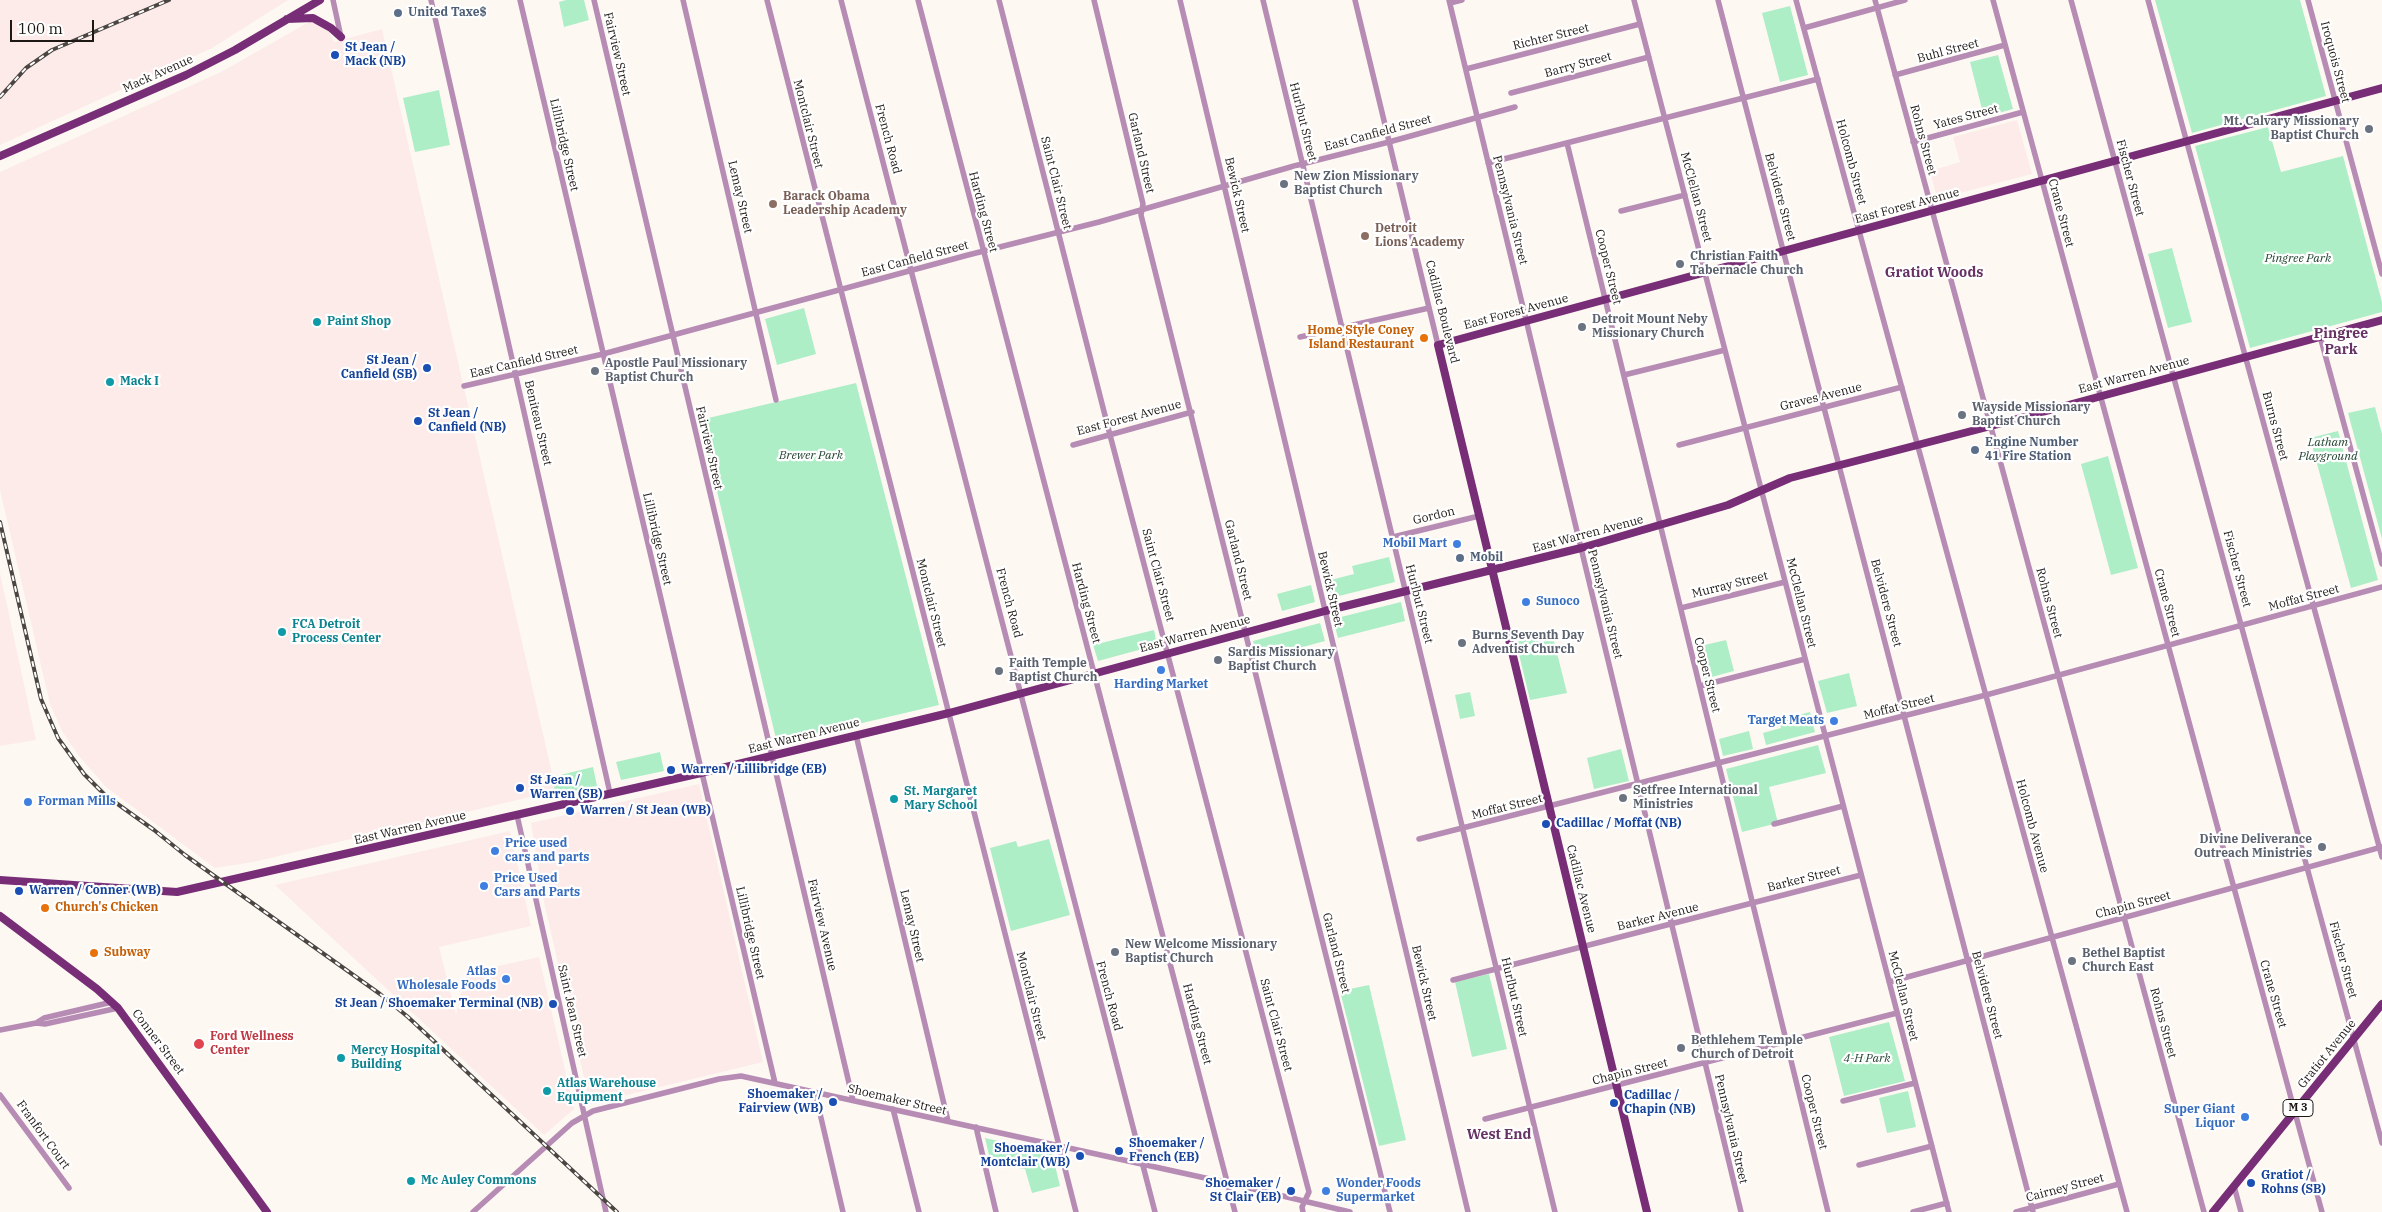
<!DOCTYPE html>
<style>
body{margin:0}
#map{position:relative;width:2382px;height:1212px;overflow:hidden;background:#fef8f3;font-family:"IBM Plex Serif",serif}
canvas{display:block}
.scale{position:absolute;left:10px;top:20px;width:84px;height:22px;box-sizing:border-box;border:2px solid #1d1814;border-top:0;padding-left:6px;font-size:15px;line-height:18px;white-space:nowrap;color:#1d1814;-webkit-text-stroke:4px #fff;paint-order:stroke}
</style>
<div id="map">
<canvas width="2382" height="1212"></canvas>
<div class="scale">100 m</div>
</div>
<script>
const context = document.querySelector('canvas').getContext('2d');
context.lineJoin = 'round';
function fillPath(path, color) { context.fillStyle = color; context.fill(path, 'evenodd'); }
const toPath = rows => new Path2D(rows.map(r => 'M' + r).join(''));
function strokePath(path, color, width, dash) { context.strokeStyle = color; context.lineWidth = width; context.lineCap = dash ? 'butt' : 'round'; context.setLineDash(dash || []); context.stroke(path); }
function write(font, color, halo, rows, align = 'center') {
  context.font = font + ' "IBM Plex Serif",serif'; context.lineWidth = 4.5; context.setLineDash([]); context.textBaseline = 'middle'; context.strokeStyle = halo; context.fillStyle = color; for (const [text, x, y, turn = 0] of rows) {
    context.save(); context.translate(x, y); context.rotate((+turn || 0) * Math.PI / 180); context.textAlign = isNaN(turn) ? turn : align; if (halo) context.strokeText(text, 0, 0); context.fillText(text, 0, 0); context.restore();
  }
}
const industrial = toPath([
 [0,0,288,0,212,48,0,145],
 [309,22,316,22,329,30,334,42,382,29,556,791,253,862,215,868,106,787,79,756,62,731,50,704,0,490,0,172,223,71],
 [2017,120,2032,174,1937,199,1930,171,1960,162,1953,137],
 [0,573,36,740,0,746],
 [699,784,763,1062,590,1104,544,902,531,823],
 [510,831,531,926,439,947,456,1014,466,973,539,957,574,1109,544,1135,275,885]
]);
const green = toPath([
 [566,0,584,0,589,20,564,27,559,2],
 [2155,0,2300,0,2326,96,2192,133],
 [1790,6,1808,75,1780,82,1762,13],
 [1998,55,2013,109,1984,117,1970,62],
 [439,90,450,145,415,152,403,98],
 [2268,127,2281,172,2343,156,2382,302,2382,312,2250,348,2195,146],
 [2172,248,2192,322,2168,328,2148,254],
 [804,308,816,354,777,365,765,319],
 [856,383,939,705,777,743,700,420],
 [2375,407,2382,434,2382,539,2348,413],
 [2338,431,2378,580,2351,588,2310,438],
 [2108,456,2138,568,2111,575,2081,464],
 [1389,557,1395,582,1327,599,1323,582,1354,574,1352,566],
 [1311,585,1315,602,1282,611,1277,594],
 [1401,602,1405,621,1338,638,1333,619],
 [1320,623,1325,641,1258,659,1253,641],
 [1154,630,1157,645,1098,661,1093,645],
 [1552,633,1567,693,1530,700,1516,642],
 [1726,640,1734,671,1704,679,1696,647],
 [1849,673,1857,706,1827,713,1818,681],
 [1470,692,1475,716,1460,719,1455,695],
 [1810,712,1815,732,1766,745,1763,733,1781,728,1779,720],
 [1749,731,1753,749,1723,756,1719,739],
 [1818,745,1826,773,1769,787,1778,823,1742,832,1726,769],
 [1621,749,1629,781,1594,789,1587,758],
 [660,752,664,771,621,780,616,762],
 [593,767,597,786,556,795,552,777],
 [1049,839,1070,915,1011,931,990,848,1016,841,1018,847],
 [1489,974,1507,1049,1472,1057,1455,982],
 [1369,985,1406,1140,1379,1146,1340,991],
 [1889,1022,1905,1081,1844,1096,1829,1037],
 [1908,1091,1916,1127,1887,1133,1879,1098],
 [985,1138,1052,1153,1060,1186,1032,1193,1025,1169,991,1164]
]);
const minor = toPath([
 [333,0,341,37],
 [431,0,610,793],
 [520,0,775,1083],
 [594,0,853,1100],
 [683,0,776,400],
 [767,0,1076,1212],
 [841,0,1155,1212],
 [918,0,1235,1212],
 [999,0,1110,435,1309,1192,1302,1207,1303,1212],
 [1094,0,1143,204,1141,215,1390,1212],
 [1180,0,1468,1212],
 [1263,0,1555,1212],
 [1355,0,1438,345],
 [1449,0,1741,1212],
 [1634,0,1949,1212],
 [1718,0,2033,1212],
 [1796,0,2127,1212],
 [1875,0,2204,1212],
 [1993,0,2322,1212],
 [2071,0,2382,1143],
 [2148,0,2382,857],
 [2308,0,2382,274],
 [1450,3,1462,0],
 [1804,28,1905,0],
 [1466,69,1640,24],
 [1895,75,2005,45],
 [1511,93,1649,57],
 [1913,142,2023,112],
 [1567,143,1828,1212],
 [1488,163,1818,79],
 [1621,211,1685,195],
 [2320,336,2382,564],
 [1300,337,1429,308],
 [1624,375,1725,350],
 [464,386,603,354,968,255,1099,222,1294,166,1389,142,1515,107],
 [1073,445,1192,412],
 [1679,445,1902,387],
 [1393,537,1479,516],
 [1681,608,1785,582],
 [1700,686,1805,659],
 [856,735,948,1121],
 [517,815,606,1212],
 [1774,824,1843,806],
 [1419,839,1986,695,2382,587],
 [1453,980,1861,875],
 [1889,982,2382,847],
 [112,1002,44,1018,36,1023,45,1024,118,1008],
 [0,1030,36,1023],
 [815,1092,843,1212],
 [0,1095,69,1188],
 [1843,1101,1915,1083],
 [893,1109,919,1212],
 [1485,1119,1897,1013],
 [976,1127,996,1212],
 [1859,1165,1932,1146],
 [2234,1186,2241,1212],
 [473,1212,572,1123,593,1111,719,1079,741,1076,1228,1183,1350,1212],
 [1913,1212,1947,1203],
 [2016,1212,2119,1184]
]);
const major = toPath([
 [287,19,313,18,331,28,341,37],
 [0,156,186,75,235,50,320,0],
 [0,880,177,892,701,773,949,713,1325,611,1581,548,1728,505,1790,478,1991,426,2382,320],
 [0,916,97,989,118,1008,267,1212],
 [1647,1212,1438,345,2382,88],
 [2213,1212,2382,1004]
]);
const rail = toPath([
 [0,97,26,68,52,50,169,0],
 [0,522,41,699,58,738,84,774,105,795,154,830,185,855,380,994,408,1017,617,1212]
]);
const markers = [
 [398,13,5,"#5c6f8a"],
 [335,55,5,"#1a4fb4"],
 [2369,129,5,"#6b7280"],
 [1284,184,5,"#6b7280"],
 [773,204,5,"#8d6e63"],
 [1365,236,5,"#8d6e63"],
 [1680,264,5,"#6b7280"],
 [317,322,5,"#0f9aa8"],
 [1582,327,5,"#6b7280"],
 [1424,338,5,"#e8710a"],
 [427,368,5,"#1a4fb4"],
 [595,371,5,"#6b7280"],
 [110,382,5,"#0f9aa8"],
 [1962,415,5,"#6b7280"],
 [418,421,5,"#1a4fb4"],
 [1975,450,5,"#5c6f8a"],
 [1457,544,5,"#3f7fe0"],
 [1460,558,5,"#5c6f8a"],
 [1526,602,5,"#3f7fe0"],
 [282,632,5,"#0f9aa8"],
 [1462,643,5,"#6b7280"],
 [1218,660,5,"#6b7280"],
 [1161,670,5,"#3f7fe0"],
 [999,671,5,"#6b7280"],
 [1834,721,5,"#3f7fe0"],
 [671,770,5,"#1a4fb4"],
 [520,788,5,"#1a4fb4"],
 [1623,798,5,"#6b7280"],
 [894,799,5,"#0f9aa8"],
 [28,802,5,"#3f7fe0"],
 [570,811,5,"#1a4fb4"],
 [1546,824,5,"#1a4fb4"],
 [2322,847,5,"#6b7280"],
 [495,851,5,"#3f7fe0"],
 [484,886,5,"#3f7fe0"],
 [19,891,5,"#1a4fb4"],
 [45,908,5,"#e8710a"],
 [1115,952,5,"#6b7280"],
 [94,953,5,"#e8710a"],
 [2072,961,5,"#6b7280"],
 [506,979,5,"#3f7fe0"],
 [553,1004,5,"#1a4fb4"],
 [199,1044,6,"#e0444e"],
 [1681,1048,5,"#6b7280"],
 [341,1058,5,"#0f9aa8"],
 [547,1091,5,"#0f9aa8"],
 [833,1102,5,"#1a4fb4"],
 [1614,1103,5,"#1a4fb4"],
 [2245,1117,5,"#3f7fe0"],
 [1119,1151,5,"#1a4fb4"],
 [1080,1156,5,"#1a4fb4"],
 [411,1181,5,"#0f9aa8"],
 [2251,1183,5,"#1a4fb4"],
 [1291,1191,5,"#1a4fb4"],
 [1326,1191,5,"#3f7fe0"]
];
const shields = [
 [2298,1108,30]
];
const shieldNames = [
 ["M 3",2298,1108]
];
const serviceNames = [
 ["United Taxe$",408,13],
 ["Engine Number",1985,443],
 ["41 Fire Station",1985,457],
 ["Mobil",1470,558]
];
const streetNames = [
 ["Richter Street",1551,37,-14],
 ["Buhl Street",1948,51,-15],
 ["Fairview Street",617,54,77],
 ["Iroquois Street",2335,62,75],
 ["Barry Street",1578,65,-15],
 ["Mack Avenue",158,74,-24],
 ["Yates Street",1966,117,-15],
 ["Hurlbut Street",1303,122,76],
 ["Montclair Street",808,124,76],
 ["East Canfield Street",1378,133,-15],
 ["French Road",888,139,75],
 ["Rohns Street",1923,140,75],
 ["Lillibridge Street",564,145,77],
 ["Garland Street",1141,153,77],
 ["Holcomb Street",1851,162,75],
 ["Fischer Street",2130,178,75],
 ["Saint Clair Street",1056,183,76],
 ["Bewick Street",1237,195,77],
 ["Lemay Street",740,197,77],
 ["McClellan Street",1696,197,75],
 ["Belvidere Street",1780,197,75],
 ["East Forest Avenue",1907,206,-15],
 ["Pennsylvania Street",1510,210,76],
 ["Harding Street",983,212,75],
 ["Crane Street",2061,213,75],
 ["East Canfield Street",915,259,-15],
 ["Cooper Street",1608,267,76],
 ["Cadillac Boulevard",1442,312,76],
 ["East Forest Avenue",1516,312,-15],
 ["East Canfield Street",524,362,-13],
 ["East Warren Avenue",2134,375,-15],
 ["Graves Avenue",1821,397,-14],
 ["East Forest Avenue",1129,418,-15],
 ["Beniteau Street",538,423,77],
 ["Burns Street",2275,426,75],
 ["Fairview Street",709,448,77],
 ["Gordon",1434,516,-13],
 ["East Warren Avenue",1588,534,-15],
 ["Lillibridge Street",657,539,77],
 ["Garland Street",1238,560,76],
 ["Fischer Street",2237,569,75],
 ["Saint Clair Street",1158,575,75],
 ["Murray Street",1730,585,-14],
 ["Bewick Street",1330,589,77],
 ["Moffat Street",2304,598,-15],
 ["Montclair Street",931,603,76],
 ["French Road",1009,603,75],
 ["Harding Street",1086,603,75],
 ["McClellan Street",1801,603,76],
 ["Belvidere Street",1886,603,75],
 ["Rohns Street",2049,603,75],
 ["Crane Street",2167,603,75],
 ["Hurlbut Street",1419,604,76],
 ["Pennsylvania Street",1605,604,76],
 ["East Warren Avenue",1195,634,-15],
 ["Cooper Street",1707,675,76],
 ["Moffat Street",1899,707,-14],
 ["East Warren Avenue",804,736,-14],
 ["Moffat Street",1507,807,-14],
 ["Holcomb Avenue",2032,826,75],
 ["East Warren Avenue",410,828,-13],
 ["Barker Street",1804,879,-14],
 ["Cadillac Avenue",1581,889,76],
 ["Chapin Street",2133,905,-15],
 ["Barker Avenue",1658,917,-14],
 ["Fairview Avenue",822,925,77],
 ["Lemay Street",912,926,77],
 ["Lillibridge Street",750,933,77],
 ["Garland Street",1336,953,76],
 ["Fischer Street",2343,960,75],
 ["Bewick Street",1424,983,77],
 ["Crane Street",2273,994,74],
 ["Belvidere Street",1987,995,75],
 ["Montclair Street",1031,996,76],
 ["French Road",1109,996,75],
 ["McClellan Street",1903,996,76],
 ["Hurlbut Street",1514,997,77],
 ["Saint Jean Street",572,1011,77],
 ["Rohns Street",2163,1023,75],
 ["Harding Street",1197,1024,75],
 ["Saint Clair Street",1276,1025,75],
 ["Conner Street",158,1042,53],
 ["Gratiot Avenue",2327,1054,-51],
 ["Chapin Street",1630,1072,-14],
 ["Shoemaker Street",897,1100,13],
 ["Cooper Street",1814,1112,76],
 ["Pennsylvania Street",1731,1129,77],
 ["Franfort Court",43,1135,54],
 ["Cairney Street",2065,1188,-15]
];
const transitNames = [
 ["St Jean /",345,48],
 ["Mack (NB)",345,62],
 ["St Jean /",417,361,"right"],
 ["Canfield (SB)",417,375,"right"],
 ["St Jean /",428,414],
 ["Canfield (NB)",428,428],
 ["Warren / Lillibridge (EB)",681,770],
 ["St Jean /",530,781],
 ["Warren (SB)",530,795],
 ["Warren / St Jean (WB)",580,811],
 ["Cadillac / Moffat (NB)",1556,824],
 ["Warren / Conner (WB)",29,891],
 ["St Jean / Shoemaker Terminal (NB)",543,1004,"right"],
 ["Shoemaker /",823,1095,"right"],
 ["Fairview (WB)",823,1109,"right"],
 ["Cadillac /",1624,1096],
 ["Chapin (NB)",1624,1110],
 ["Shoemaker /",1129,1144],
 ["French (EB)",1129,1158],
 ["Shoemaker /",1070,1149,"right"],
 ["Montclair (WB)",1070,1163,"right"],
 ["Gratiot /",2261,1176],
 ["Rohns (SB)",2261,1190],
 ["Shoemaker /",1281,1184,"right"],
 ["St Clair (EB)",1281,1198,"right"]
];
const worshipNames = [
 ["Mt. Calvary Missionary",2359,122,"right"],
 ["Baptist Church",2359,136,"right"],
 ["New Zion Missionary",1294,177],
 ["Baptist Church",1294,191],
 ["Christian Faith",1690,257],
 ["Tabernacle Church",1690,271],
 ["Detroit Mount Neby",1592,320],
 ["Missionary Church",1592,334],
 ["Apostle Paul Missionary",605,364],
 ["Baptist Church",605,378],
 ["Wayside Missionary",1972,408],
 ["Baptist Church",1972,422],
 ["Burns Seventh Day",1472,636],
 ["Adventist Church",1472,650],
 ["Sardis Missionary",1228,653],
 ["Baptist Church",1228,667],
 ["Faith Temple",1009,664],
 ["Baptist Church",1009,678],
 ["Setfree International",1633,791],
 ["Ministries",1633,805],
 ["Divine Deliverance",2312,840,"right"],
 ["Outreach Ministries",2312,854,"right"],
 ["New Welcome Missionary",1125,945],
 ["Baptist Church",1125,959],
 ["Bethel Baptist",2082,954],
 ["Church East",2082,968],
 ["Bethlehem Temple",1691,1041],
 ["Church of Detroit",1691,1055]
];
const educationNames = [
 ["Barack Obama",783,197],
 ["Leadership Academy",783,211],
 ["Detroit",1375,229],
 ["Lions Academy",1375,243]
];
const parkNames = [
 ["Pingree Park",2298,259],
 ["Latham",2328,443],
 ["Playground",2328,457],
 ["Brewer Park",811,456],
 ["4-H Park",1867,1059]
];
const cultureNames = [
 ["Paint Shop",327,322],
 ["Mack I",120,382],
 ["FCA Detroit",292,625],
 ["Process Center",292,639],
 ["St. Margaret",904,792],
 ["Mary School",904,806],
 ["Mercy Hospital",351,1051],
 ["Building",351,1065],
 ["Atlas Warehouse",557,1084],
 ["Equipment",557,1098],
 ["Mc Auley Commons",421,1181]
];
const foodNames = [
 ["Home Style Coney",1414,331,"right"],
 ["Island Restaurant",1414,345,"right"],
 ["Church's Chicken",55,908],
 ["Subway",104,953]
];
const shopNames = [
 ["Mobil Mart",1447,544,"right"],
 ["Sunoco",1536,602],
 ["Harding Market",1161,685,"center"],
 ["Target Meats",1824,721,"right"],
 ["Forman Mills",38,802],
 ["Price used",505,844],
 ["cars and parts",505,858],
 ["Price Used",494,879],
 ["Cars and Parts",494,893],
 ["Atlas",496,972,"right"],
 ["Wholesale Foods",496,986,"right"],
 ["Super Giant",2235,1110,"right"],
 ["Liquor",2235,1124,"right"],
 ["Wonder Foods",1336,1184],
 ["Supermarket",1336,1198]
];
const healthNames = [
 ["Ford Wellness",210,1037],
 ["Center",210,1051]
];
const neighbourhoodNames = [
 ["Gratiot Woods",1934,273],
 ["Pingree",2341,334],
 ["Park",2341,350],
 ["West End",1499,1135]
];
fillPath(industrial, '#fcebe9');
fillPath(green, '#adeec7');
strokePath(minor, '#b68cb4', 5.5);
strokePath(major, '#782d77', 8);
strokePath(rail, '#4b4642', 4);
strokePath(rail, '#fff', 2, [5.5]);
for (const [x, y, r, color] of markers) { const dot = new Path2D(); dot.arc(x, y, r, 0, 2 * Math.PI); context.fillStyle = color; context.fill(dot); strokePath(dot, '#fff', 2); }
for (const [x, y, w] of shields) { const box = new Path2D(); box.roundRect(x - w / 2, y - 8.5, w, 17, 4); context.fillStyle = '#fff'; context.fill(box); strokePath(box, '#1d1814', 1); }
write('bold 11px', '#1d1814', null, shieldNames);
write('bold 12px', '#4e5e75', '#fff', serviceNames, 'left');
write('12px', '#1d1814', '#fff', streetNames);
write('bold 12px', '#164399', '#fff', transitNames, 'left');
write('bold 12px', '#5b616d', '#fff', worshipNames, 'left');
write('bold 12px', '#785e54', '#fff', educationNames, 'left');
write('italic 12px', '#1b3e2b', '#fff', parkNames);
write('bold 12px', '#0d838f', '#fff', cultureNames, 'left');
write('bold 12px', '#c56008', '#fff', foodNames, 'left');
write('bold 12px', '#366cbe', '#fff', shopNames, 'left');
write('bold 12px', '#be3a42', '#fff', healthNames, 'left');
write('bold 14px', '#663364', '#fff', neighbourhoodNames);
</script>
